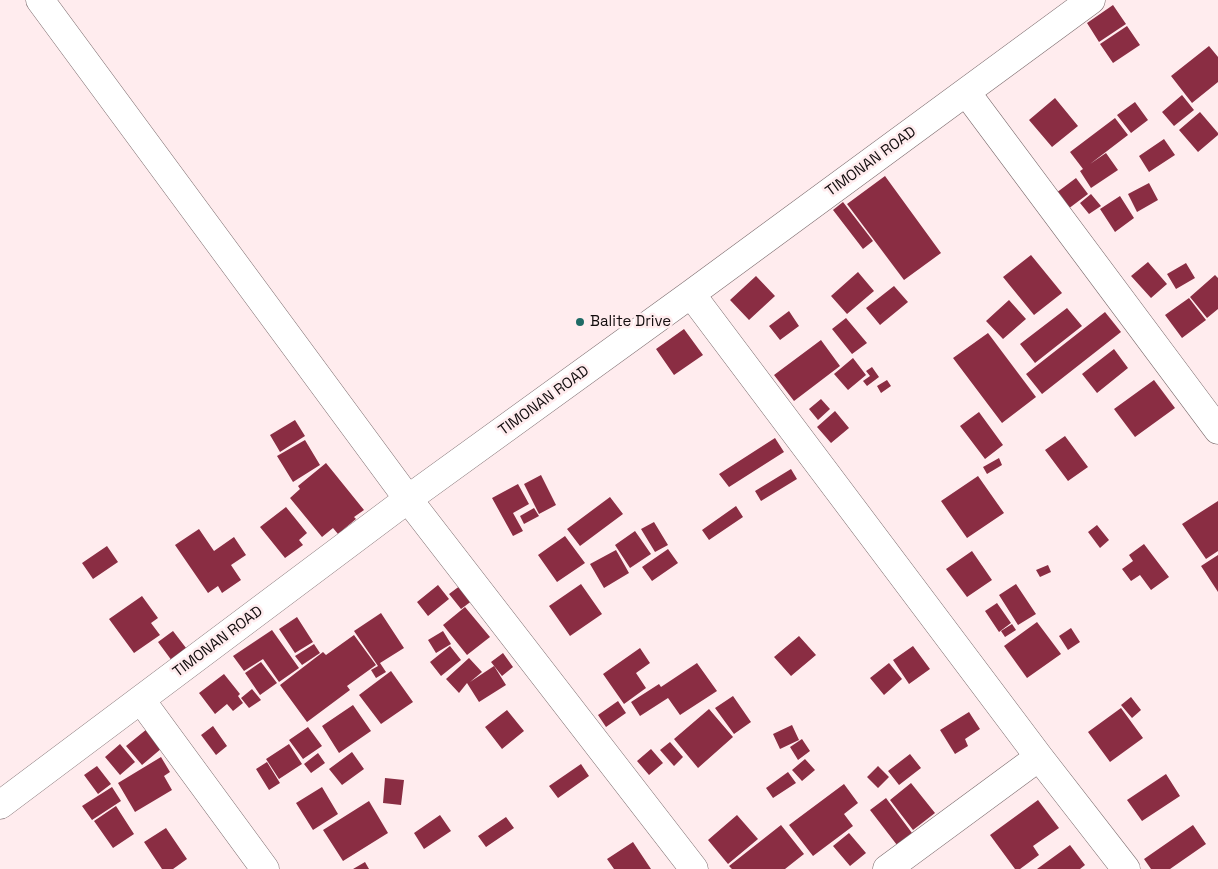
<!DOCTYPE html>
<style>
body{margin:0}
canvas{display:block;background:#ffecee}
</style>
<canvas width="1218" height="869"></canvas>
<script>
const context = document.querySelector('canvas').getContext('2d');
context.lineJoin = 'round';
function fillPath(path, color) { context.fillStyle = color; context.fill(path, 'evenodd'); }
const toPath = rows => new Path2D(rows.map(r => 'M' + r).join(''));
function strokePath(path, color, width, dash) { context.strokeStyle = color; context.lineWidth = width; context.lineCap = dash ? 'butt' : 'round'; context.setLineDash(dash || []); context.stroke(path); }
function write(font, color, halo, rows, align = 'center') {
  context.font = font + ' "Space Grotesk",sans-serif'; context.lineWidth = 5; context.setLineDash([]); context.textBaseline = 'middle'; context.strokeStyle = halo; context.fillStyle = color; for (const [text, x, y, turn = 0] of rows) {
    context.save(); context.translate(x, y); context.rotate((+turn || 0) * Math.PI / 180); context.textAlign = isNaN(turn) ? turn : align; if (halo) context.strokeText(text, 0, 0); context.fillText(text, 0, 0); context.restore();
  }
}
const building = toPath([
 [1113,5,1126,24,1099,42,1087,23],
 [1127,26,1140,45,1113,63,1100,44],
 [1209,46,1218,57,1218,82,1192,103,1171,76],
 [1182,95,1194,110,1174,126,1162,112],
 [1055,98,1078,126,1052,147,1029,120],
 [1135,102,1148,120,1131,133,1117,115],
 [1200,112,1218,133,1218,135,1198,152,1179,130],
 [1115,118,1128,135,1090,164,1106,153,1118,170,1091,188,1080,171,1083,169,1070,152],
 [1164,139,1175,155,1149,172,1139,156],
 [885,176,941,253,904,280,847,204],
 [1076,178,1088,194,1068,209,1056,193],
 [1149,183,1158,200,1137,212,1128,194],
 [1091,194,1101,206,1089,214,1080,203],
 [1120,196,1134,218,1115,232,1100,209],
 [843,202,873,241,863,249,833,210],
 [1031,255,1062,293,1034,315,1003,277],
 [1148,262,1167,284,1151,298,1131,276],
 [1186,263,1195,278,1176,289,1167,274],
 [858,272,874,291,847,314,831,296],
 [1215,275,1218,278,1218,309,1207,318,1190,297],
 [756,276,775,296,749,320,730,300],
 [894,286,908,302,880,325,866,308],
 [1189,298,1206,320,1182,338,1165,315],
 [1009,300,1026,319,1003,339,986,321],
 [1067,308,1082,326,1035,363,1020,344],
 [789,311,799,326,780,340,769,326],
 [1105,312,1121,332,1042,394,1026,374],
 [846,318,867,343,852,354,832,329],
 [684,329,703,355,674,375,656,349],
 [988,333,1036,397,1002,423,953,358],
 [821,340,840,366,794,401,774,375],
 [1114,349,1128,368,1097,393,1082,374],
 [853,358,866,375,848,390,834,374],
 [872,367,879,377,867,386,863,381,870,376,866,371],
 [887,380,891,386,881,393,877,386],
 [1154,380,1175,408,1135,437,1114,409],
 [821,399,830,409,818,420,809,409],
 [835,411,849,428,831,443,817,427],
 [979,412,1003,445,985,459,960,426],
 [295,420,305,436,280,452,270,435],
 [1065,436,1088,467,1068,481,1045,450],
 [775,438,784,452,729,487,719,474],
 [305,440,320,465,293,482,277,456],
 [999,458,1002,465,987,474,983,467],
 [326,463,364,510,354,517,356,519,338,534,333,528,322,537,290,498,300,489,298,486],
 [791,469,797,479,761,501,755,491],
 [541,475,556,505,539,514,524,484],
 [978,476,1004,513,967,538,941,501],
 [518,484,529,504,513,513,523,531,513,536,492,498],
 [610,497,623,514,580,546,567,529],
 [1218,501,1218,551,1206,559,1182,524],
 [736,506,743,517,709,540,702,530],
 [286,507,307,533,299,540,303,545,285,558,260,527],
 [534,508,539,516,524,524,520,516],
 [654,522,668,545,655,552,641,529],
 [1097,525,1109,540,1100,548,1088,532],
 [199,529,214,551,234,537,246,555,231,565,241,580,222,593,218,586,208,593,175,545],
 [635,531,651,554,630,568,615,545],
 [565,536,585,563,557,582,538,555],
 [1144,544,1169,577,1151,590,1140,575,1131,581,1122,569,1133,561,1129,555],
 [107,546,118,562,93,579,82,563],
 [668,549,678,563,652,581,642,567],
 [616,550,629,573,604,588,590,564],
 [972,551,992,580,967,597,946,569],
 [1218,555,1218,592,1201,566],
 [1048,565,1051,572,1040,577,1036,570],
 [581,584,602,614,570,636,549,606],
 [1016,584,1036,614,1018,625,999,595],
 [438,585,449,599,428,616,417,602],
 [461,585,473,600,461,609,449,594],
 [142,596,158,618,151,623,160,635,134,653,109,619],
 [997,603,1011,623,999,632,985,611],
 [465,607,490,637,467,655,443,625],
 [381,613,404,648,380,663,386,672,376,678,371,670,378,666,354,631],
 [297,617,313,642,295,653,279,629],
 [1037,622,1061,654,1027,678,1004,646],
 [1012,624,1016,630,1005,637,1001,631],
 [1071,628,1080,642,1068,650,1059,636],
 [272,630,299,668,279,682,263,659,244,671,233,656],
 [173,631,193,657,178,669,158,642],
 [443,631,451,644,436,653,428,640],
 [354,635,376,665,347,686,350,690,307,722,280,685,323,652,326,655],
 [799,636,816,655,791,676,774,657],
 [314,644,320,653,302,665,295,656],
 [450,646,461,660,441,676,430,662],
 [913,646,930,669,909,684,893,660],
 [640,648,650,663,636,673,646,688,624,704,603,674],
 [503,653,513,667,502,676,491,662],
 [469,658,482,672,470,682,494,666,506,685,479,702,467,683,459,693,446,679],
 [261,662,277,683,260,695,245,673],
 [697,663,717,691,680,715,668,698,640,716,631,702,659,684,661,687],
 [889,663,902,679,884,695,870,678],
 [391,671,413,702,381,724,359,695],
 [224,674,240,694,238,696,243,703,233,711,227,704,215,714,199,693],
 [252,689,261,700,249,708,241,698],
 [733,696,751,722,734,734,715,708],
 [1131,697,1141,710,1132,718,1121,705],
 [618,701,626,713,606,727,598,715],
 [353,705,371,731,339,753,322,726],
 [1121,708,1143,738,1110,762,1088,732],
 [709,709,733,737,698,768,674,739],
 [507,710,524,731,502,749,485,727],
 [969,712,980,729,965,739,968,746,955,754,940,730],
 [792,725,799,740,780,749,773,734],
 [213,726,227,746,216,755,201,735],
 [308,727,322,746,303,759,289,740],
 [147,729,162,748,142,765,126,746],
 [802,739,810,751,798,760,790,747],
 [670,742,683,757,674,766,660,750],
 [120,744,135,762,120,775,105,757],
 [289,744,302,764,279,779,266,759],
 [651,749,663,763,649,775,637,761],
 [352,752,364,769,342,785,329,769],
 [318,753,325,763,311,773,304,764],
 [910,754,921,768,899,785,888,771],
 [161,757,170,772,164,776,172,790,135,812,118,783],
 [805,759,815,770,802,781,792,770],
 [267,762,280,783,269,790,256,769],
 [581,764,589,776,558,798,549,786],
 [97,766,111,784,98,794,84,775],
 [878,766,889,777,878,788,867,777],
 [788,772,796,783,773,798,766,788],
 [1166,774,1180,796,1142,821,1127,800],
 [385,778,404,780,401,805,383,803],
 [911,783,935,813,913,830,890,800],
 [844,784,858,803,844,814,853,826,813,856,789,825],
 [112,787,121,801,92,820,82,806],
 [322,787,338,814,313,830,296,803],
 [886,798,912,833,897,845,870,810],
 [1038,800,1059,828,1033,846,1039,855,1020,869,1015,869,990,835],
 [369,801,388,833,343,861,323,830],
 [116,806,134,834,113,848,94,821],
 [440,815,451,831,424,849,414,833],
 [737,815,758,839,728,864,708,840],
 [506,817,514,828,486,847,478,836],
 [781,825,804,854,785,869,732,869,729,866],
 [1193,825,1206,844,1170,869,1151,869,1144,859],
 [166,828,187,859,173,869,162,869,144,842],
 [849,833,866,853,850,866,833,846],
 [633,842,651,869,614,869,607,859],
 [1070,845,1085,865,1080,869,1037,869],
 [365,862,369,869,353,869]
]);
const minor = toPath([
 [40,0,408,499,694,869],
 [966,92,1218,430],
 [691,294,1039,757,1126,869],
 [141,700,265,869],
 [0,805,408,499,691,294,1091,0],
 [887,869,1039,757]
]);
const markers = [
 [580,322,5,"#1f6b66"]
];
const streetNames = [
 ["TIMONAN ROAD",871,162,-36],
 ["TIMONAN ROAD",544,401,-36],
 ["TIMONAN ROAD",218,642,-37]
];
const poiNames = [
 ["Balite Drive",590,322]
];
fillPath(building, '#8a2d43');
strokePath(minor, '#7b6b6d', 29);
strokePath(minor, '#fff', 28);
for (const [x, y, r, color] of markers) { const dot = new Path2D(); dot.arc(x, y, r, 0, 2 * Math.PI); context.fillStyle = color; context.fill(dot); strokePath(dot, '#ffecee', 2); }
write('15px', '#130d0e', '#ffecee', streetNames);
write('15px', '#130d0e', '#ffecee', poiNames, 'left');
</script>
